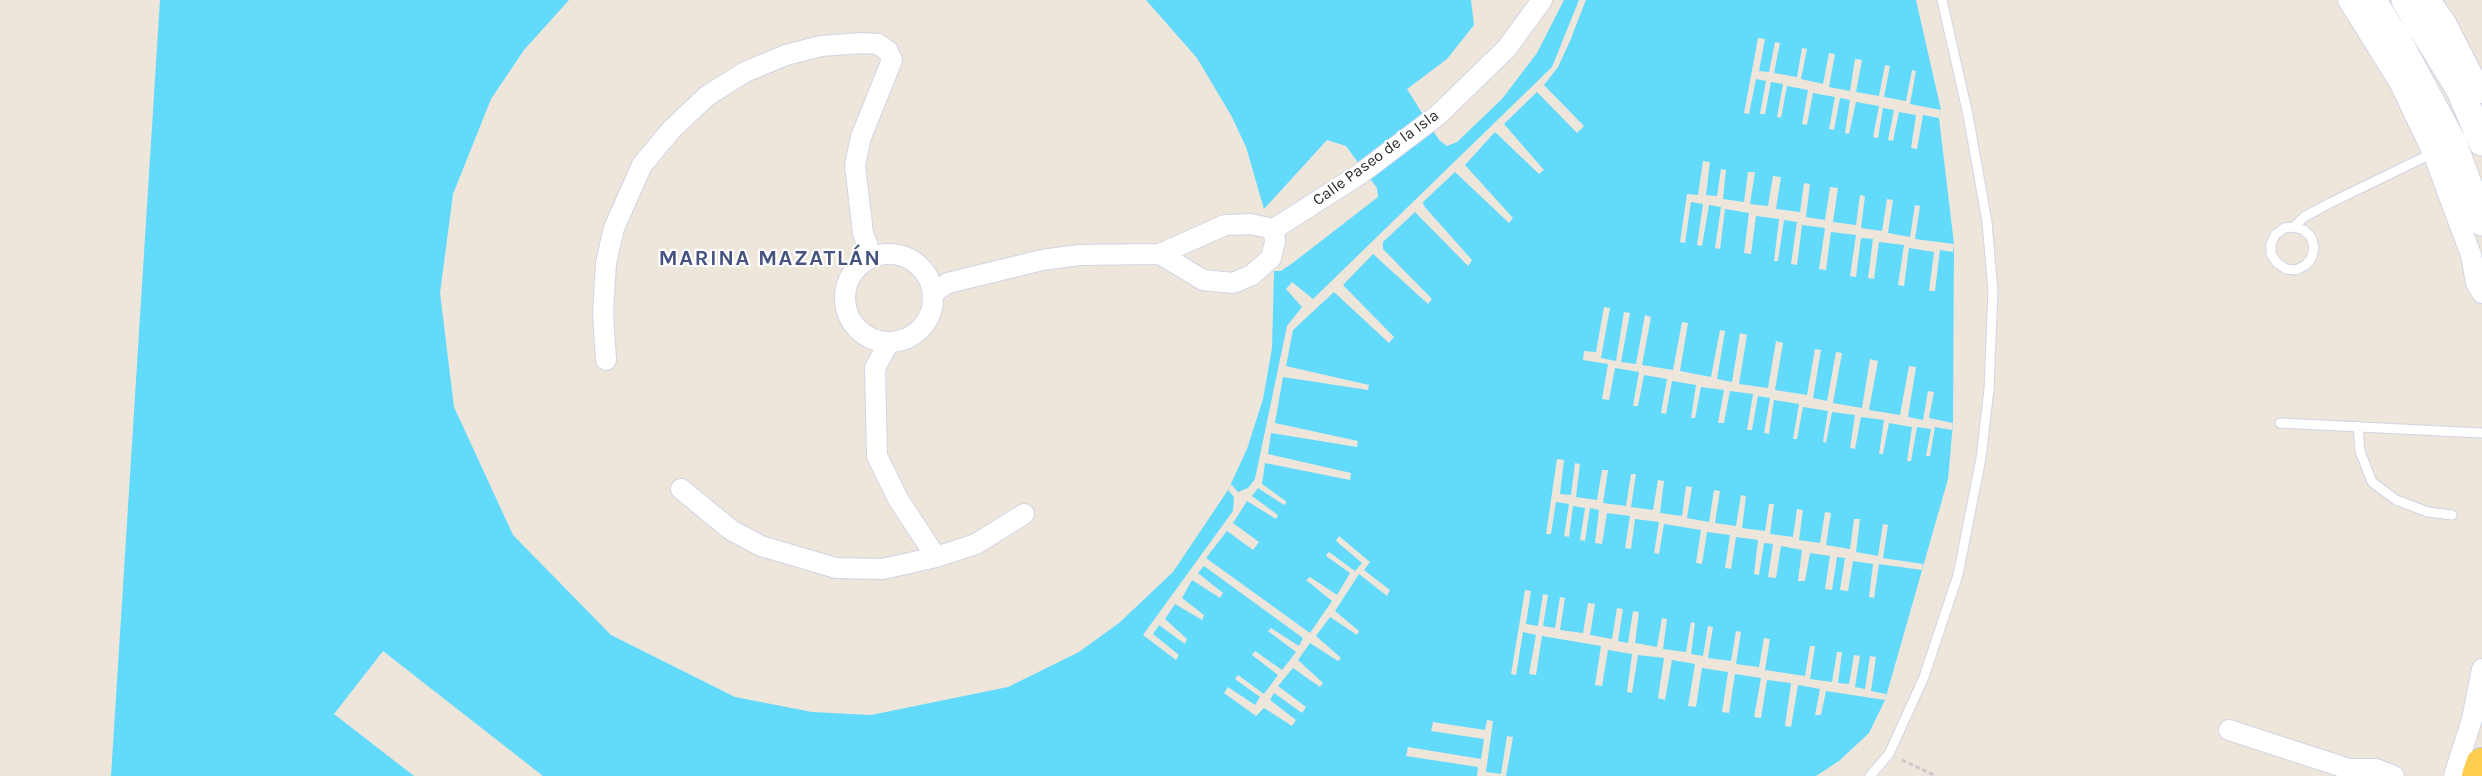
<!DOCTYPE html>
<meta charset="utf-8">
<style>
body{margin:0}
canvas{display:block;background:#eee5db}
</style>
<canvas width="2482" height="776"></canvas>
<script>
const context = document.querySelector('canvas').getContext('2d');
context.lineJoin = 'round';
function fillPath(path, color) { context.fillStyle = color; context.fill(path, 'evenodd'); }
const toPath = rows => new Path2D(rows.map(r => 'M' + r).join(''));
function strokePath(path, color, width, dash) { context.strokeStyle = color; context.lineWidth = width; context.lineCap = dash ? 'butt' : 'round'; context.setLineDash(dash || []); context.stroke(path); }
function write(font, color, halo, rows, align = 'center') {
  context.font = font + ' Karla,sans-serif'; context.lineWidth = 4.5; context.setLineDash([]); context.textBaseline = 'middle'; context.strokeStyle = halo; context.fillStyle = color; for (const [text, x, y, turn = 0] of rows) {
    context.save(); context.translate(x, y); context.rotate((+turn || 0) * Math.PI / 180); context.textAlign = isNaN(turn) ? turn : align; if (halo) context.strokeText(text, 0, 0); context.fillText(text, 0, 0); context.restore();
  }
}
const water = toPath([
 [160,0,569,0,524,50,491,99,453,194,440,293,454,407,513,535,611,635,735,697,812,712,871,715,1008,687,1079,652,1119,623,1173,572,1228,490,1247,449,1263,399,1272,348,1274,271,1281,271,1294,262,1378,197,1377,188,1346,146,1327,140,1264,209,1246,147,1232,117,1197,58,1146,0,1471,0,1474,25,1447,59,1407,89,1439,140,1447,146,1457,142,1502,99,1537,53,1564,0,1916,0,1941,110,1939,118,1954,244,1953,423,1948,479,1885,700,1869,733,1839,761,1816,776,111,776]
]);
const pier = toPath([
 [1579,0,1586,0,1570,41,1558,67,1544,85,1584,126,1577,133,1537,92,1504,124,1544,170,1539,174,1495,132,1465,165,1513,218,1509,223,1455,172,1423,202,1424,206,1472,260,1468,266,1415,212,1383,242,1383,249,1432,299,1428,304,1373,254,1343,285,1394,337,1389,343,1334,292,1293,330,1286,366,1369,385,1368,390,1283,377,1275,423,1358,441,1357,447,1271,433,1268,454,1351,473,1350,480,1265,463,1262,484,1287,502,1284,505,1258,488,1252,496,1278,515,1276,519,1247,501,1233,523,1259,542,1253,550,1227,531,1206,558,1310,633,1332,601,1306,580,1310,577,1337,595,1350,573,1326,556,1327,554,1329,552,1355,571,1362,563,1336,541,1339,536,1370,562,1364,570,1390,590,1387,596,1359,574,1335,611,1359,631,1357,635,1330,617,1316,636,1341,658,1338,661,1310,643,1298,660,1323,683,1320,687,1293,668,1278,686,1306,707,1302,713,1274,693,1270,700,1296,720,1292,726,1264,708,1256,716,1224,693,1228,687,1255,705,1260,697,1235,679,1238,675,1264,694,1278,675,1252,655,1255,651,1282,670,1296,652,1268,631,1271,628,1299,646,1303,638,1204,566,1198,573,1223,593,1220,598,1192,580,1182,598,1204,615,1202,620,1175,604,1165,619,1187,639,1185,644,1159,625,1153,634,1179,655,1176,660,1143,635,1233,511,1234,497,1228,490,1231,484,1238,492,1248,488,1255,479,1287,326,1302,307,1286,289,1292,282,1313,299,1552,67],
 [1758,38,1765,39,1759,71,1769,72,1775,42,1780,43,1774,73,1797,77,1802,48,1807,49,1801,79,1823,84,1829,53,1835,54,1829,87,1850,91,1855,59,1862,60,1856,92,1879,96,1885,65,1890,66,1884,97,1906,101,1912,70,1916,71,1910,104,1941,110,1939,118,1923,115,1917,149,1911,148,1916,115,1899,112,1893,141,1888,140,1894,110,1883,108,1878,138,1873,137,1879,106,1856,102,1849,134,1845,133,1850,100,1840,98,1834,130,1829,129,1835,97,1813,93,1807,125,1802,124,1808,90,1787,86,1781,118,1777,117,1783,84,1771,82,1765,114,1760,114,1766,81,1756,79,1749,114,1744,113],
 [1703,161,1710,162,1706,195,1717,196,1721,169,1726,170,1723,199,1744,202,1748,172,1755,172,1750,204,1768,206,1773,176,1781,177,1776,209,1800,212,1804,183,1810,184,1806,217,1825,220,1830,187,1838,188,1833,222,1856,225,1860,195,1865,196,1861,228,1882,231,1887,199,1893,200,1888,233,1910,237,1915,205,1920,206,1915,239,1954,244,1953,252,1940,250,1935,291,1929,291,1934,252,1909,248,1904,286,1898,285,1904,245,1879,242,1874,279,1868,278,1873,239,1861,238,1856,277,1850,276,1856,235,1831,232,1826,270,1819,269,1825,228,1802,225,1797,265,1791,264,1797,222,1784,220,1778,261,1774,261,1779,219,1756,216,1751,254,1744,253,1749,213,1725,209,1720,249,1715,248,1721,207,1709,205,1702,246,1697,245,1703,204,1691,202,1685,243,1680,242,1687,194,1698,195],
 [1604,307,1610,308,1601,358,1616,361,1624,312,1630,313,1621,362,1636,364,1645,315,1651,317,1642,365,1673,370,1682,322,1688,323,1680,371,1711,377,1720,330,1725,331,1717,379,1732,382,1740,333,1747,335,1739,384,1768,388,1776,341,1783,343,1775,390,1807,395,1815,349,1821,350,1813,398,1827,401,1836,352,1842,353,1833,403,1862,408,1870,359,1878,361,1869,410,1900,415,1909,366,1916,367,1908,417,1923,420,1928,391,1934,392,1929,418,1953,423,1952,430,1935,427,1930,456,1926,456,1931,429,1917,427,1911,461,1907,461,1912,427,1889,423,1883,454,1879,454,1884,420,1861,417,1855,449,1850,448,1855,415,1832,412,1826,443,1823,442,1828,411,1803,407,1797,439,1793,439,1799,404,1774,400,1769,434,1764,433,1770,398,1758,396,1752,430,1747,430,1753,394,1730,391,1724,423,1718,423,1724,390,1701,387,1695,418,1691,418,1696,385,1672,381,1666,414,1661,413,1667,379,1644,375,1638,406,1633,406,1639,372,1615,368,1609,400,1602,399,1608,364,1583,360,1584,351,1596,352],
 [1557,459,1564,460,1560,494,1571,495,1575,463,1580,464,1576,497,1597,500,1602,470,1608,470,1603,503,1626,506,1631,474,1636,474,1631,507,1653,510,1658,480,1664,481,1660,513,1682,516,1686,486,1692,487,1687,518,1709,522,1714,490,1720,491,1715,523,1736,526,1741,495,1746,496,1742,528,1765,531,1769,504,1774,504,1770,534,1793,537,1797,509,1803,510,1799,540,1820,543,1825,512,1831,513,1826,545,1850,549,1854,519,1860,519,1856,552,1878,556,1883,524,1888,525,1883,558,1923,564,1922,570,1879,564,1874,598,1869,597,1873,564,1853,561,1848,591,1840,590,1845,558,1837,557,1832,590,1825,589,1830,556,1810,553,1805,581,1798,581,1802,550,1781,546,1776,578,1768,577,1773,544,1764,543,1759,575,1754,574,1758,540,1736,537,1731,569,1725,568,1730,535,1707,532,1702,564,1696,563,1701,530,1664,524,1659,554,1654,553,1659,522,1635,519,1631,549,1625,548,1630,516,1607,513,1602,544,1595,543,1599,510,1590,508,1585,541,1580,540,1585,508,1573,506,1569,537,1564,536,1569,504,1556,502,1551,534,1546,534],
 [1525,590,1531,591,1526,624,1538,626,1543,594,1548,595,1543,626,1555,628,1560,597,1565,598,1560,630,1583,633,1588,603,1595,604,1590,635,1612,639,1617,608,1623,609,1618,641,1628,643,1633,611,1639,612,1635,643,1657,647,1662,618,1667,619,1663,649,1686,652,1691,622,1695,623,1691,654,1703,656,1708,626,1713,627,1708,658,1731,661,1736,631,1741,632,1736,664,1759,667,1764,638,1770,639,1765,670,1805,676,1810,646,1815,646,1810,679,1832,682,1837,652,1842,652,1838,683,1849,684,1854,655,1860,656,1855,687,1865,689,1870,656,1876,657,1871,691,1886,694,1885,700,1826,691,1821,715,1815,715,1820,689,1798,685,1791,727,1785,726,1791,683,1767,680,1761,718,1754,717,1761,678,1735,674,1729,713,1722,712,1728,672,1702,668,1696,707,1688,706,1695,664,1672,660,1665,700,1658,698,1664,658,1638,655,1632,693,1627,692,1632,654,1608,650,1602,686,1595,685,1601,646,1542,636,1536,675,1529,674,1536,635,1523,632,1516,675,1511,674],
 [383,651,543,776,414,776,334,714],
 [1487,720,1493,721,1486,772,1501,774,1507,736,1513,737,1506,776,1477,776,1478,767,1406,756,1408,747,1481,759,1484,739,1431,731,1433,722,1485,730]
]);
const path = toPath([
 [1902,760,1936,776]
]);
const lane = toPath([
 [2294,227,2304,230,2311,237,2314,247,2312,257,2306,265,2296,270,2286,269,2277,263,2271,254,2271,244,2275,235,2284,228,2294,227,2304,217,2330,203,2433,153],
 [2280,423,2482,433],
 [2358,426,2360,451,2372,482,2396,500,2428,512,2452,515],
 [1870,776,1889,754,1924,677,1958,575,1981,458,1989,389,1993,291,1987,222,1968,115,1942,0]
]);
const street = toPath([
 [2348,0,2399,82,2433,153,2471,255,2476,283,2482,293],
 [2430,0,2446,23,2482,93],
 [1160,254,1203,280,1233,283,1252,275,1271,258,1275,242,1274,229],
 '845 298a44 44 0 1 1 88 0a44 44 0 1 1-88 0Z',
 [933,293,948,283,1042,260,1079,255,1160,254,1225,225,1250,224,1274,229,1360,174,1438,115,1507,48,1542,0],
 [888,344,875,368,877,456,898,499,936,557],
 [606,360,603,313,606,263,614,228,642,165,672,129,707,96,745,72,786,55,821,46,862,43,878,44,888,51,892,60,861,137,855,165,863,233,872,257],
 [681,489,731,530,761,546,836,568,883,569,936,557,976,544,1024,514],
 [2229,730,2349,769,2376,769,2394,776],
 [2454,776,2472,719,2482,669]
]);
const secondary = toPath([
 [2372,0,2396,37,2453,143,2482,222],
 [2405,0,2460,90,2482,142]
]);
const primary = toPath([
 [2478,776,2482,764]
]);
const streetNames = [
 ["Calle Paseo de la Isla",1376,158,-36]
];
const districtNames = [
 ["MARINA MAZATLÁN",770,259]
];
fillPath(water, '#62dafc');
fillPath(pier, '#eee5db');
strokePath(lane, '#d0d5e5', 11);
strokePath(street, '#d0d5e5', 22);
strokePath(secondary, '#d0d5e5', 29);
strokePath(primary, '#c8c8c8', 34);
strokePath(path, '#c8c8c8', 3, [4.5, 3]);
strokePath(lane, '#fff', 9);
strokePath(street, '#fff', 20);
strokePath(secondary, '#fff', 27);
strokePath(primary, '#ffcd4f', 32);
write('16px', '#2a2a2a', '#fff', streetNames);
context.letterSpacing = '1.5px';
write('bold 22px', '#465380', '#fff', districtNames);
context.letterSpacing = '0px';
</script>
